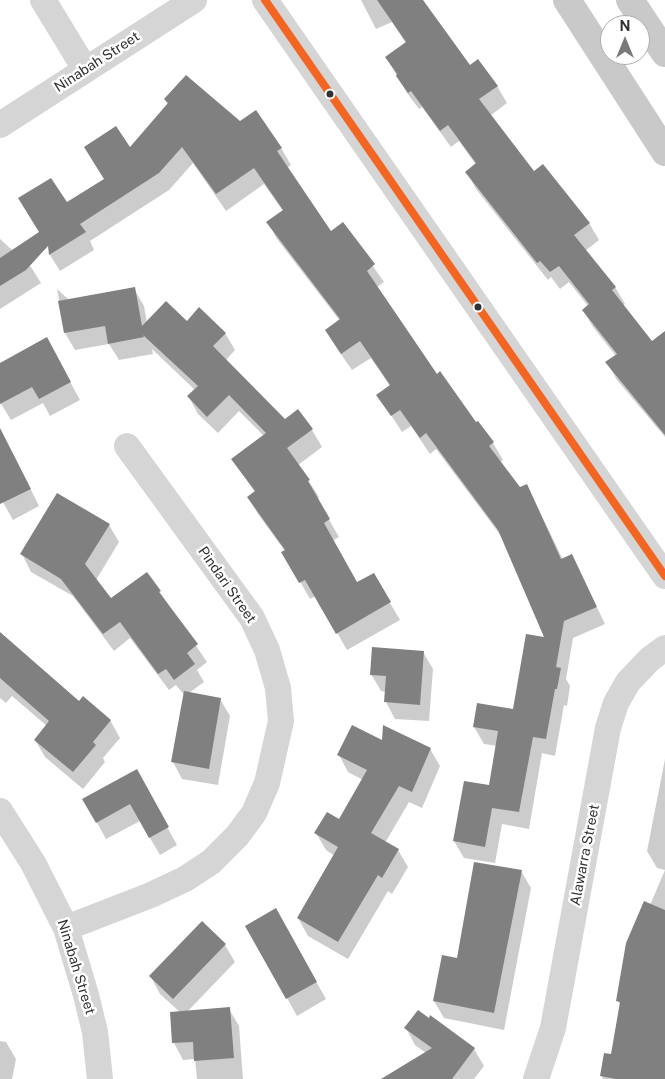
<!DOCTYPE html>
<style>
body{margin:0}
#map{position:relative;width:665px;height:1079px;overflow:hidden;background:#fff;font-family:"Public Sans",sans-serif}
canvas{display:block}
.north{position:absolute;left:600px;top:15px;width:50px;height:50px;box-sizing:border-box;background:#fff;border:1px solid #adadad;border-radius:50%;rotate:0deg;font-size:14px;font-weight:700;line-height:20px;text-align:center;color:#313131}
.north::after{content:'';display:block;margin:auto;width:18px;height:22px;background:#797979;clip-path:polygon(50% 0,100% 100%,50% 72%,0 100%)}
</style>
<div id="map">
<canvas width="665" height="1079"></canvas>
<div class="north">N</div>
</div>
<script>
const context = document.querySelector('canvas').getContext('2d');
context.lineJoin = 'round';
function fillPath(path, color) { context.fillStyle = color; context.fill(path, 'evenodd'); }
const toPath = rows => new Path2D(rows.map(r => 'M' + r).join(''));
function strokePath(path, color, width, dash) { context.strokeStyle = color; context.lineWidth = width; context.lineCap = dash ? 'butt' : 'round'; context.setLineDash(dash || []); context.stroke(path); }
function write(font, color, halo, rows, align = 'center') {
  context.font = font + ' "Public Sans",sans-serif'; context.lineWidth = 5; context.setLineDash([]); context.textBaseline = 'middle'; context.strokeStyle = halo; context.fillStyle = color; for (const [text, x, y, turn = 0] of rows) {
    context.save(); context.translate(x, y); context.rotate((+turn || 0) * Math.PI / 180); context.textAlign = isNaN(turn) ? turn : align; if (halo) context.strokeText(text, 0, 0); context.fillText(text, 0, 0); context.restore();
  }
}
const shadow = toPath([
 [361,0,422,0,469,67,497,86,507,103,490,116,534,173,589,223,599,240,585,251,615,287,625,304,623,306,652,343,665,339,665,437,617,380,607,363,616,356,593,327,583,310,588,306,569,282,560,289,551,277,548,280,476,189,467,172,476,165,459,141,451,147,422,107,419,109,407,93,387,58,406,43,392,22,376,29],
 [165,100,240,123,281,148,291,165,287,168,331,233,343,224,384,282,377,287,437,375,493,443,503,460,500,462,519,488,527,485,563,560,572,556,605,624,573,638,566,679,570,686,567,706,564,705,555,756,542,753,529,829,502,824,495,863,464,858,454,841,490,787,497,746,484,744,474,727,514,711,546,639,504,540,436,449,430,454,411,426,402,432,378,395,390,386,371,358,352,370,336,347,326,330,340,321,277,239,268,222,283,211,264,184,226,211,193,163,169,190,90,241,94,250,60,271,50,255,49,247,67,204,105,180,85,148,130,149,168,105],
 [0,239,31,267,41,283,0,309],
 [57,289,95,323,134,289,144,306,147,323,187,322,225,333,235,350,225,361,285,420,297,411,312,430,322,447,298,465,319,497,317,499,339,537,332,541,357,584,373,574,400,620,347,650,316,596,310,599,283,552,285,551,258,514,248,497,255,492,232,459,264,436,239,411,218,433,198,414,189,397,195,390,152,349,153,354,119,360,109,344,75,350,65,333],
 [56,356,80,400,50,416,43,403,11,420,0,402,0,364],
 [0,437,12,452,39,506,13,520,0,497],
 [109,525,119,542,96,580,111,600,147,573,207,662,197,670,204,682,189,693,220,699,230,716,218,785,182,779,173,762,185,696,176,685,169,690,130,638,114,651,73,596,31,572,22,554],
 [0,647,79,703,110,720,120,738,103,758,105,762,83,789,45,757,35,740,47,726,12,696,6,703,0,698],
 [423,652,433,669,429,721,395,719,386,702,386,692,381,691,371,674],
 [383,742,430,749,440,766,422,808,409,802,385,843,398,850,408,867,392,894,388,891,348,959,308,936,298,918,335,856,326,850,316,833,340,821,363,780,348,772,339,755],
 [665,759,665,870,657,868,647,851],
 [146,788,177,845,160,855,140,821,106,839,84,799],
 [665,870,665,1079,603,1079,602,1076,612,1056,621,1006,618,1001,650,905],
 [521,871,531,888,504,1030,444,1018,434,1001,458,959],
 [276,910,326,999,297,1016,247,926],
 [225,945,235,962,187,1012,229,1009,239,1026,243,1079,197,1079,195,1059,183,1060,174,1043,181,1013,160,994,151,977],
 [406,1028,474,1049,484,1066,474,1079,420,1079,426,1053,415,1045],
 [0,1041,6,1042,16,1059,12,1079,0,1079]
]);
const building = toPath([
 [377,0,423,0,470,65,478,59,498,86,479,99,534,171,543,164,590,223,574,235,616,287,612,290,652,341,665,331,665,435,605,362,617,354,582,310,589,304,559,266,550,272,540,261,537,263,465,172,476,163,448,125,440,131,411,91,408,93,396,76,397,74,385,57,406,42],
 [186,75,240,121,256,110,282,148,277,151,331,231,343,222,375,264,367,271,437,374,440,371,476,422,478,421,494,442,489,446,520,487,527,484,561,559,572,554,597,607,564,621,556,667,561,668,557,689,555,689,546,739,533,737,519,812,492,808,485,847,453,841,464,781,489,785,498,731,473,727,477,703,513,709,526,634,544,637,498,530,426,433,420,438,400,410,391,416,376,395,390,385,360,341,341,354,325,330,340,319,266,222,283,210,254,168,216,194,182,147,159,173,80,224,86,232,49,255,48,246,26,270,0,286,0,258,39,232,18,198,51,178,67,202,104,179,84,147,116,126,130,147,168,103,164,99],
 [135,287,142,326,166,301,187,321,199,307,226,333,213,346,285,419,298,409,313,429,287,448,310,480,308,481,330,519,324,523,357,582,374,573,391,602,336,634,305,580,299,583,281,552,285,550,247,497,255,491,231,459,266,433,229,395,207,417,187,396,198,386,143,335,144,337,108,344,105,326,64,333,58,301],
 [47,337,71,382,39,399,32,387,0,404,0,363],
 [0,428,31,489,0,504],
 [57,493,110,524,85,564,111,598,147,572,161,591,159,592,198,644,187,653,195,664,174,680,166,669,158,674,120,622,103,634,61,579,20,554],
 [0,632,79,701,83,696,111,720,93,742,96,745,73,772,34,740,49,721,0,678],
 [372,647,424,651,420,705,384,702,386,676,370,675],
 [184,691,221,698,209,769,171,762],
 [352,725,382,740,383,725,431,748,412,792,399,786,371,833,399,849,382,878,378,875,338,942,297,918,338,847,314,833,327,812,339,819,367,770,337,755],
 [137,769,169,827,149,838,130,804,96,823,82,799],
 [474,862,522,870,494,1013,433,1001,442,955,457,958],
 [644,901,665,910,665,1079,616,1079,600,1076,604,1053,611,1054,620,1002,616,1001,626,943],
 [276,908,317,982,286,999,245,926],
 [202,921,226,944,173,999,149,976],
 [230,1007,234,1058,194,1061,193,1042,172,1043,170,1012],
 [418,1010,429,1018,430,1015,475,1048,452,1079,381,1079,432,1048,404,1028]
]);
const minor = toPath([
 [43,0,85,69],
 [265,0,665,576],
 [0,125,194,0],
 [0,811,33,863,66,928,86,995,95,1032,100,1079],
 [66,928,151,895,185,879,211,862,237,836,254,813,267,783,281,721,278,688,267,650,252,618,127,446],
 [536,1079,553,1028,608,728,616,703,628,682,650,659,665,648]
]);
const primary = toPath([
 [567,0,665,152],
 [630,0,665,53]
]);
const bus1 = toPath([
 [265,0,665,576]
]);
const markers = [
 [330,94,4.5,"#313131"],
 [478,307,4.5,"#313131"]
];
const streetNames = [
 ["Ninabah Street",97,62,-33],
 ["Pindari Street",227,585,55],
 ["Alawarra Street",585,855,-79],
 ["Ninabah Street",76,967,73]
];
fillPath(shadow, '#0003');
fillPath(building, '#808080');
strokePath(minor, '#d5d5d5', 26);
strokePath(primary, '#c9c9c9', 28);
strokePath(bus1, '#f26522', 8);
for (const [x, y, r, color] of markers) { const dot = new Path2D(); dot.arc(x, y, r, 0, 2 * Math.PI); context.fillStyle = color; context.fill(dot); strokePath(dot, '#fff', 2); }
write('14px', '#313131', '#fff', streetNames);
</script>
